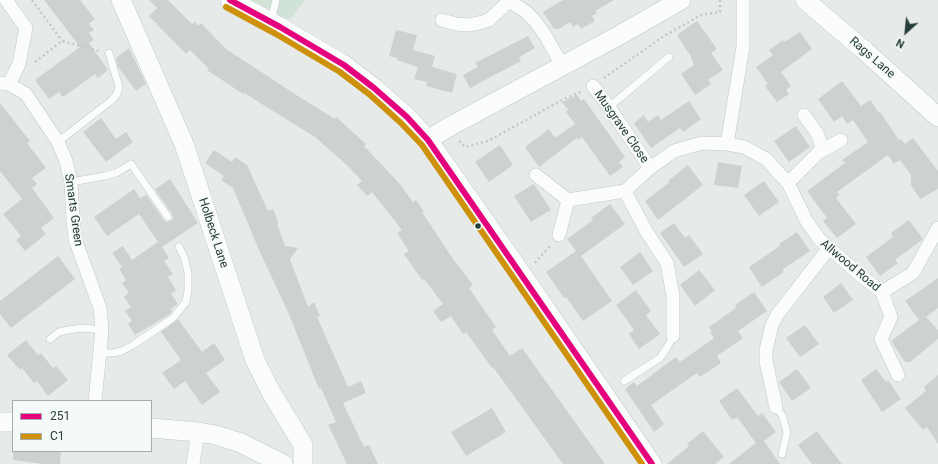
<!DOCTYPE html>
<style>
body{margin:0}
#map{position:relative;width:938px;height:464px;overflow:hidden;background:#e6eae9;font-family:Roboto,sans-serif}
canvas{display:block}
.legend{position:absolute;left:12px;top:400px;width:140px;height:52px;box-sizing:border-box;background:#f5f9f7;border:1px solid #a2aeab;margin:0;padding:5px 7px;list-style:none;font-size:12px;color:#253d38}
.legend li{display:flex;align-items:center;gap:8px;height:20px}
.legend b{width:20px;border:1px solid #a2aeab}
.north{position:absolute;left:886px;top:12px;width:40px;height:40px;-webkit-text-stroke:3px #f5f9f7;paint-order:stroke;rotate:207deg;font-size:11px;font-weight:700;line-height:16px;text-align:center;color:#253d38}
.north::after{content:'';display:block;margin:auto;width:14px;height:18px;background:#253d38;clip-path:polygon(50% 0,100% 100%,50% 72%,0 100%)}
</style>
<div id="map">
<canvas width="938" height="464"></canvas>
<ul class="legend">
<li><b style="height:5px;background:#e5007d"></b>251</li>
<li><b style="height:5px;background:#cd910b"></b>C1</li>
</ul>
<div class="north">N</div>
</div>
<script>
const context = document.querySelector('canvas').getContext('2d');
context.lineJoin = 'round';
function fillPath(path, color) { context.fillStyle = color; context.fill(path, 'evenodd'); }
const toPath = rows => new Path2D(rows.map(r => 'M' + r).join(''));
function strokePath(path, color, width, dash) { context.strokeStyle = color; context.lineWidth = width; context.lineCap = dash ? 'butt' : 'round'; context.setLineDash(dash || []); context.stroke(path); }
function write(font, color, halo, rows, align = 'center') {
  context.font = font + ' Roboto,sans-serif'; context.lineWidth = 3.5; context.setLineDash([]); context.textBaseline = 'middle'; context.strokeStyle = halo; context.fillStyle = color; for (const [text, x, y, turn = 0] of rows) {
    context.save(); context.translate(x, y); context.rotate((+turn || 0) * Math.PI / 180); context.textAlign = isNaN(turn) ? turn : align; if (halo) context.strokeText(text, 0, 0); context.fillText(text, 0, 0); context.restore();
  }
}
const green = toPath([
 [252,0,305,0,290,20]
]);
const building = toPath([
 [44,0,80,0,95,19,89,24,94,30,89,33,94,40,89,43,108,70,98,78,95,74,63,97,59,92,49,99,35,80,80,47],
 [149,0,168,0,192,24,195,22,198,26,201,23,226,49,298,96,335,119,336,117,366,144,364,146,399,183,413,202,416,200,424,211,422,212,451,256,473,285,469,288,496,327,492,330,510,356,522,348,605,464,563,464,493,367,492,368,466,332,463,334,451,316,441,322,433,311,443,304,424,279,422,280,404,254,409,251,397,233,402,230,372,192,367,196,357,185,362,181,349,167,315,137,244,93,243,94,207,70,208,68,190,50,186,54,149,16,157,8],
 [563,0,614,0,595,11,597,13,592,16,595,21,581,29,578,24,573,27,570,22,559,29,554,29,543,12],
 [697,21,717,49,711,53,723,70,708,80,711,84,695,95,681,74,694,65,690,55,677,35],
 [396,30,417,35,413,50,435,56,432,67,457,74,452,93,426,86,427,82,414,79,418,67,397,60,397,58,389,56],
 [800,32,812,49,781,72,791,86,786,90,789,94,777,102,765,86,768,84,756,67,773,55,769,50,783,40,784,42],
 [528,36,535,48,519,57,521,61,470,88,463,75,478,67,475,63],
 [129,48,146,84,136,91,118,67,116,58],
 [842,81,861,106,870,100,879,113,880,112,899,140,901,139,905,144,913,138,938,171,938,189,920,199,911,185,911,175,900,160,894,164,888,155,837,192,839,195,836,198,856,224,837,238,823,221,827,218,807,191,845,163,842,160,868,142,853,120,847,124,842,116,834,122,818,99],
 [577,95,581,101,584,99,625,157,619,162,623,167,610,176,582,137,579,140,577,138,539,167,525,147,549,129,555,138,575,124,566,112,568,110,562,102],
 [689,101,701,119,683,132,680,128,651,148,634,123,644,115,648,122,658,115,661,120],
 [0,103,30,141,27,143,46,168,32,178,37,184,32,188,54,218,41,228,46,234,25,251,16,240,21,236,3,214,22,199,0,171],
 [101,118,116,139,126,132,133,142,106,162,83,132],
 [796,126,810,147,789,162,774,141],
 [500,145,513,165,489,182,475,162],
 [214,150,232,162,235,157,247,165,268,211,273,209,278,222,277,224,285,246,298,248,290,259,308,307,314,302,320,316,317,317,348,387,361,381,366,393,343,403,364,447,369,445,378,464,347,464,328,425,336,422,321,388,319,389,288,312,259,250,233,188,221,180,224,176,205,163],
 [718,162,742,166,738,188,714,185],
 [688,165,703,185,658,220,645,201,670,182,668,181],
 [170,179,198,223,162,247,169,258,164,261,173,274,168,277,176,290,171,294,178,304,171,309,172,311,170,314,135,335,128,324,132,321,125,311,131,307,124,297,129,293,122,283,126,280,119,269,122,267,112,253,123,246,132,260,158,242,139,214,107,236,94,217,134,189,140,198,146,195,164,220,166,222,171,221,173,219,172,214,155,189],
 [764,181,779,202,759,216,744,195],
 [534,184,551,210,531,222,514,196],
 [610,204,625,224,581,256,612,301,583,321,566,297,564,298,546,272,576,251,567,239,593,220,591,218],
 [909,220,923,239,895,260,898,263,880,276,866,257,893,237,891,233],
 [674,223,685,238,689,235,703,254,684,267,660,233],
 [797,232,810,251,782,270,784,272,762,287,749,267,780,246,779,244],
 [640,252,653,271,633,285,620,267],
 [58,256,75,279,11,328,0,314,0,301],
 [699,270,715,290,695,306,680,285],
 [938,278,938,308,926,317,938,330,938,339,910,362,905,362,891,341,919,320,905,301],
 [841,283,853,300,834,313,823,297],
 [636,290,651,311,646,315,660,334,639,349,629,334,634,330,616,305],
 [754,292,767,311,738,331,743,338,717,356,721,363,700,377,697,373,651,405,664,424,654,432,625,389,634,382,637,386,676,357,680,362,714,338,710,332,712,331,709,327,736,308,735,305],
 [178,319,202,352,214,343,225,360,206,373,220,392,202,405,185,381,174,389,162,373,181,360,161,332],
 [805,325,819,344,800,357,786,338],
 [26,340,38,355,41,353,53,368,56,366,68,380,48,396,37,381,34,383,22,368,20,370,7,355],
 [797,369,811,388,792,401,779,382],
 [876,369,886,382,888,380,901,399,882,412,861,380],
 [938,375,938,444,927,427,923,430,905,408,926,391,924,387],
 [737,388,758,416,762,413,776,432,764,441,780,464,729,464,756,443,737,417,732,420,719,401],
 [492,408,506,432,466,456,451,432],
 [703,431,724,457,715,464,667,464,689,446,687,444],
 [817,431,825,442,842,464,812,464,806,456,798,445],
 [13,451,61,451,60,464,43,464,13,460]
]);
const path = toPath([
 [32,0,62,41],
 [35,62,62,41,99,51],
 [604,78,664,36,701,15,720,12,720,0],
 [459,141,465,147,488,141,564,99,581,92],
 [535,263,550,246]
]);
const lane = toPath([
 [271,21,276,0],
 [609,107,669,57],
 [58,142,112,100,117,94,119,87,109,53],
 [71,182,105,176,116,173,131,164,168,217],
 [50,339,59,332,68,330,83,328,102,330],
 [99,353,113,353,122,351,133,345,173,318,186,302,188,290,188,273,184,257,179,247],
 [624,381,660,358,668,346,673,336],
 [776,407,782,415,787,432,782,454]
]);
const street = toPath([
 [6,0,26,28,19,64,9,84],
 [442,20,456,24,468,25,479,23,489,20,509,1,525,11,534,20,545,35,562,65],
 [0,83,9,84,26,94,58,142,66,161,71,182,73,221,75,239,100,308,102,330,95,401],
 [593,86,609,107,650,168],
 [804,115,817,133,823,150],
 [727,144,743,47,743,0],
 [536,175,568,200,625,191,646,231,667,263,673,296,673,336],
 [788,183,818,153,841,140],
 [625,191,650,168,674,151,702,143,727,144,744,147,766,159,788,183,807,222,820,240,860,275,882,292,891,317,881,339,898,375],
 [559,235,568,200],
 [882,292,913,273,938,228],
 [776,407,766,361,766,350,772,325,777,315,829,248],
 [193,464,198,432]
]);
const secondary = toPath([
 [121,0,184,144,255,360,271,392,303,445,303,464],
 [230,0,280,27,344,65,374,88,407,117,428,140,523,276,652,464],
 [805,0,865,51,938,117],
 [428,140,447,128,618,36,681,0],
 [0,422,13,422],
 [151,428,198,432,216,435,241,443,283,464]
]);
const bus1 = toPath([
 [230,0,280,27,344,65,374,88,407,117,428,140,652,464]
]);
const bus2 = toPath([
 [226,7,276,34,340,72,369,94,401,123,422,145,642,464]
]);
const markers = [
 [478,226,3.5,"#253d38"]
];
const streetNames = [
 ["Rags Lane",872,58,41],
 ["Musgrave Close",621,127,55],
 ["Smarts Green",73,210,82],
 ["Holbeck Lane",213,233,72],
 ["Allwood Road",850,266,40]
];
fillPath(green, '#d1e2d7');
fillPath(building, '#cdd2d0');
strokePath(lane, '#c3c7c6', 8);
strokePath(street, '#c3c7c6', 14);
strokePath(secondary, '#c2c8c6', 20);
strokePath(path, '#c2cac8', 2.5, [2, 3]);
strokePath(lane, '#fbfcfc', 7);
strokePath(street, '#fbfcfc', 13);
strokePath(secondary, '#fbfcfc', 19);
strokePath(bus1, '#e5007d', 6);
strokePath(bus2, '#cd910b', 6);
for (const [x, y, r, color] of markers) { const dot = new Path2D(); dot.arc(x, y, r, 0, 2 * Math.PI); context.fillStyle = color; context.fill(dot); strokePath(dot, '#f5f9f7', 1.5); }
write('12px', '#253d38', '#f5f9f7', streetNames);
</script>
